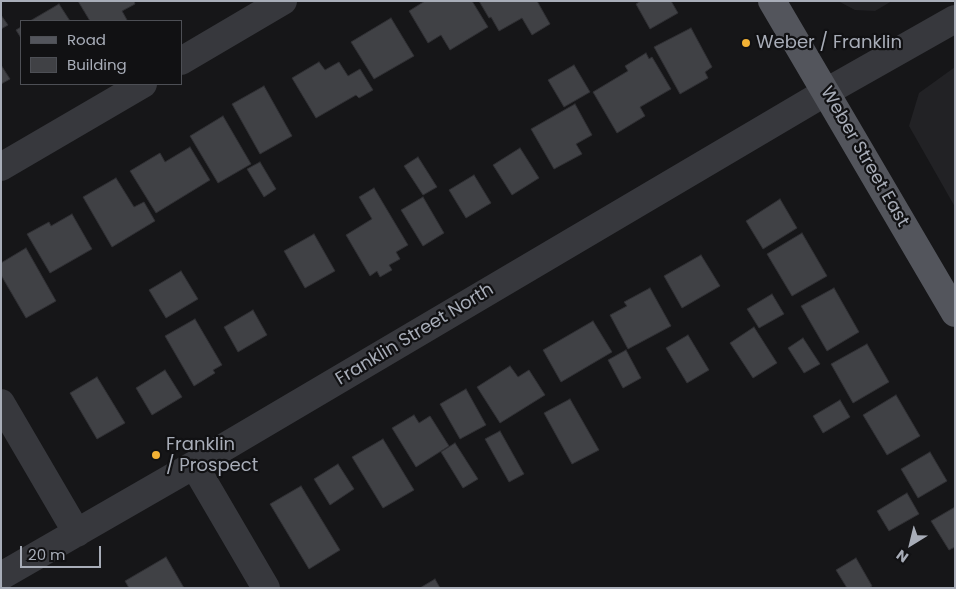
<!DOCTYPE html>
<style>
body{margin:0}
#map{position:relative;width:956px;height:589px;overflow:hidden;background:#161618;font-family:Poppins,sans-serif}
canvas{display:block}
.frame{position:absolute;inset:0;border:2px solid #a8adb8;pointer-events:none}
.legend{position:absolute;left:20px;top:20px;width:162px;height:65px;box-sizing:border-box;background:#111113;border:1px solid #4d4f55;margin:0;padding:6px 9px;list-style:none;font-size:15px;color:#a8adb8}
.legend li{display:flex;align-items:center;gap:10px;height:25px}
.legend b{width:25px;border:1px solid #4d4f55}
.north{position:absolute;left:886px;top:519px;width:50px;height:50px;-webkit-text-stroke:4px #111113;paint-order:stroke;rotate:216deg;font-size:14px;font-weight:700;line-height:20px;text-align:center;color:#a8adb8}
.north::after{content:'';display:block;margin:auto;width:18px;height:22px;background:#a8adb8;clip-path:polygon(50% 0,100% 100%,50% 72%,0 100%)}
.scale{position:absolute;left:20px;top:546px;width:81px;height:22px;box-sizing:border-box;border:2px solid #a8adb8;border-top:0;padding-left:6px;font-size:15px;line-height:18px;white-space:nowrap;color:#a8adb8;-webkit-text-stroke:4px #111113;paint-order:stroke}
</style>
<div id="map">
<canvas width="956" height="589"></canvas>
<div class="frame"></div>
<ul class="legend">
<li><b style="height:6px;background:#53555c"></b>Road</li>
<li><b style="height:14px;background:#404145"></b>Building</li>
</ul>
<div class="north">N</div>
<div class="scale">20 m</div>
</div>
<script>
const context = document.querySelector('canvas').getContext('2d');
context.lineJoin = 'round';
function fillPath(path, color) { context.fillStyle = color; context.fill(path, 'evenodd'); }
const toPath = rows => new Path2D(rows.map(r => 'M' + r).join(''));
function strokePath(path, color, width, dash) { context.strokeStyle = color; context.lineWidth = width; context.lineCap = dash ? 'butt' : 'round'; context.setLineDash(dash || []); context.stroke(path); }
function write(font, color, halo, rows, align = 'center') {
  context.font = font + ' Poppins,sans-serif'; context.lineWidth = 4.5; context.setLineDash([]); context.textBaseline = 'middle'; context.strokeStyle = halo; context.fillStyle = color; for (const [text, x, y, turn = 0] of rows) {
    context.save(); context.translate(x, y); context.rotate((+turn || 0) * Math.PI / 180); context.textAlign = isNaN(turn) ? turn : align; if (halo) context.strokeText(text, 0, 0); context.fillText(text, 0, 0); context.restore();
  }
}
const built = toPath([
 [838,1,892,1,875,11,855,10],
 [955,67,955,207,909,126,919,93]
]);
const building = toPath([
 [78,1,134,1,135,4,122,11,127,20,125,21,90,21,78,1],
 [425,1,472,1,488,27,450,50,441,35,428,43,409,11,425,1],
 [479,1,537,1,550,24,532,35,522,18,499,31,491,17,489,18,479,1],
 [641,1,671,1,678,13,650,29,636,4,641,1],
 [59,4,70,21,30,21,59,4],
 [1,15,8,25,1,29,1,15],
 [391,18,414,56,374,79,351,42,391,18],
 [21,27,21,38,16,30,21,27],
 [691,28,712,67,705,72,708,78,680,94,654,47,691,28],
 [646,53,649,59,652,57,671,89,640,107,645,116,617,133,593,92,628,71,625,66,646,53],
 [319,62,325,70,339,62,348,76,360,69,373,90,359,98,356,95,316,118,292,78,319,62],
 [1,65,10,79,1,84,1,65],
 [574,65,590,92,564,107,548,80,574,65],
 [264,86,292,136,260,154,232,104,264,86],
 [575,104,592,135,576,144,582,154,554,169,531,129,575,104],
 [223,116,251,164,218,183,190,136,223,116],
 [190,147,210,180,156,213,130,171,160,153,165,162,190,147],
 [520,148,539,178,512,195,493,165,520,148],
 [418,157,437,187,423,195,404,166,418,157],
 [260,162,276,189,264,197,247,169,260,162],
 [474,175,491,203,466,218,449,190,474,175],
 [116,178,134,207,144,202,155,221,112,247,83,197,116,178],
 [374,188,408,245,396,252,400,259,389,265,392,270,380,277,377,271,370,276,346,235,372,219,359,197,374,188],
 [423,197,444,233,423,246,401,210,423,197],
 [780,199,797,228,763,249,746,221,780,199],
 [72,214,92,249,50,273,27,234,49,222,51,226,72,214],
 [802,233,827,276,792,296,767,254,802,233],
 [314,234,335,271,305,288,284,251,314,234],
 [26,248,56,301,26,318,1,275,1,263,26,248],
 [701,255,720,286,682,308,664,276,701,255],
 [181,271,198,299,166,318,149,290,181,271],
 [650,288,671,326,628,349,610,315,627,306,624,302,650,288],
 [834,288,859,332,827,351,801,306,834,288],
 [772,294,784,314,759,328,747,309,772,294],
 [253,310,267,335,238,352,224,327,253,310],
 [195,319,222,365,213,370,215,373,194,386,165,336,195,319],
 [593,321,612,352,561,382,543,350,593,321],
 [754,327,777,363,753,378,730,343,754,327],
 [688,335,709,370,687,383,666,348,688,335],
 [803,338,820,364,804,373,788,348,803,338],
 [867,344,889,382,853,403,831,364,867,344],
 [626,350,641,378,623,388,608,360,626,350],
 [510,366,518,377,529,370,545,395,500,423,477,387,510,366],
 [165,370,182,397,152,415,136,388,165,370],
 [97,377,125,423,97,439,70,393,97,377],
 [466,389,486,425,460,439,440,404,466,389],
 [896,395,920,436,887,455,863,415,896,395],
 [570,399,599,450,572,464,544,413,570,399],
 [840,400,850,417,823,433,813,416,840,400],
 [414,415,419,423,430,416,449,446,416,467,392,428,414,415],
 [500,431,524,474,509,482,485,439,500,431],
 [383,439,414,490,383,508,352,457,383,439],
 [455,443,478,479,463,488,441,452,455,443],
 [930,452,947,481,918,498,901,469,930,452],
 [338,464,354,489,330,505,314,479,338,464],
 [301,486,340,550,309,569,270,504,301,486],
 [907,493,919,514,889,531,877,511,907,493],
 [955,507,955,547,949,550,931,521,955,507],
 [166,557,184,588,129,588,125,581,166,557],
 [856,558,872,586,869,588,847,588,836,570,856,558],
 [435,579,440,588,420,588,435,579]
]);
const minor = toPath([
 [181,61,283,1],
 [1,167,143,84],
 [1,403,77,533],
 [194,465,266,588],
 [1,576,194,465,826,92,955,19]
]);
const major = toPath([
 [772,1,955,313]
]);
const markers = [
 [746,43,5,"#f2b134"],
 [156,455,5,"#f2b134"]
];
const poiNames = [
 ["Weber / Franklin",756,43],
 ["Franklin",166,445],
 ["/ Prospect",166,466]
];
const streetNames = [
 ["Weber Street East",864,157,60],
 ["Franklin Street North",415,335,-31]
];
fillPath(built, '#222225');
fillPath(building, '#404145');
strokePath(building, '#303034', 1);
strokePath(minor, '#37383d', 28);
strokePath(major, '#53555c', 28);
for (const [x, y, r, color] of markers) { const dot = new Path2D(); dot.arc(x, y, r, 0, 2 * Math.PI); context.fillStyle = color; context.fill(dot); strokePath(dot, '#111113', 2); }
write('18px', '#a8adb8', '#111113', poiNames, 'left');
write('18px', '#a8adb8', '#111113', streetNames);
</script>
